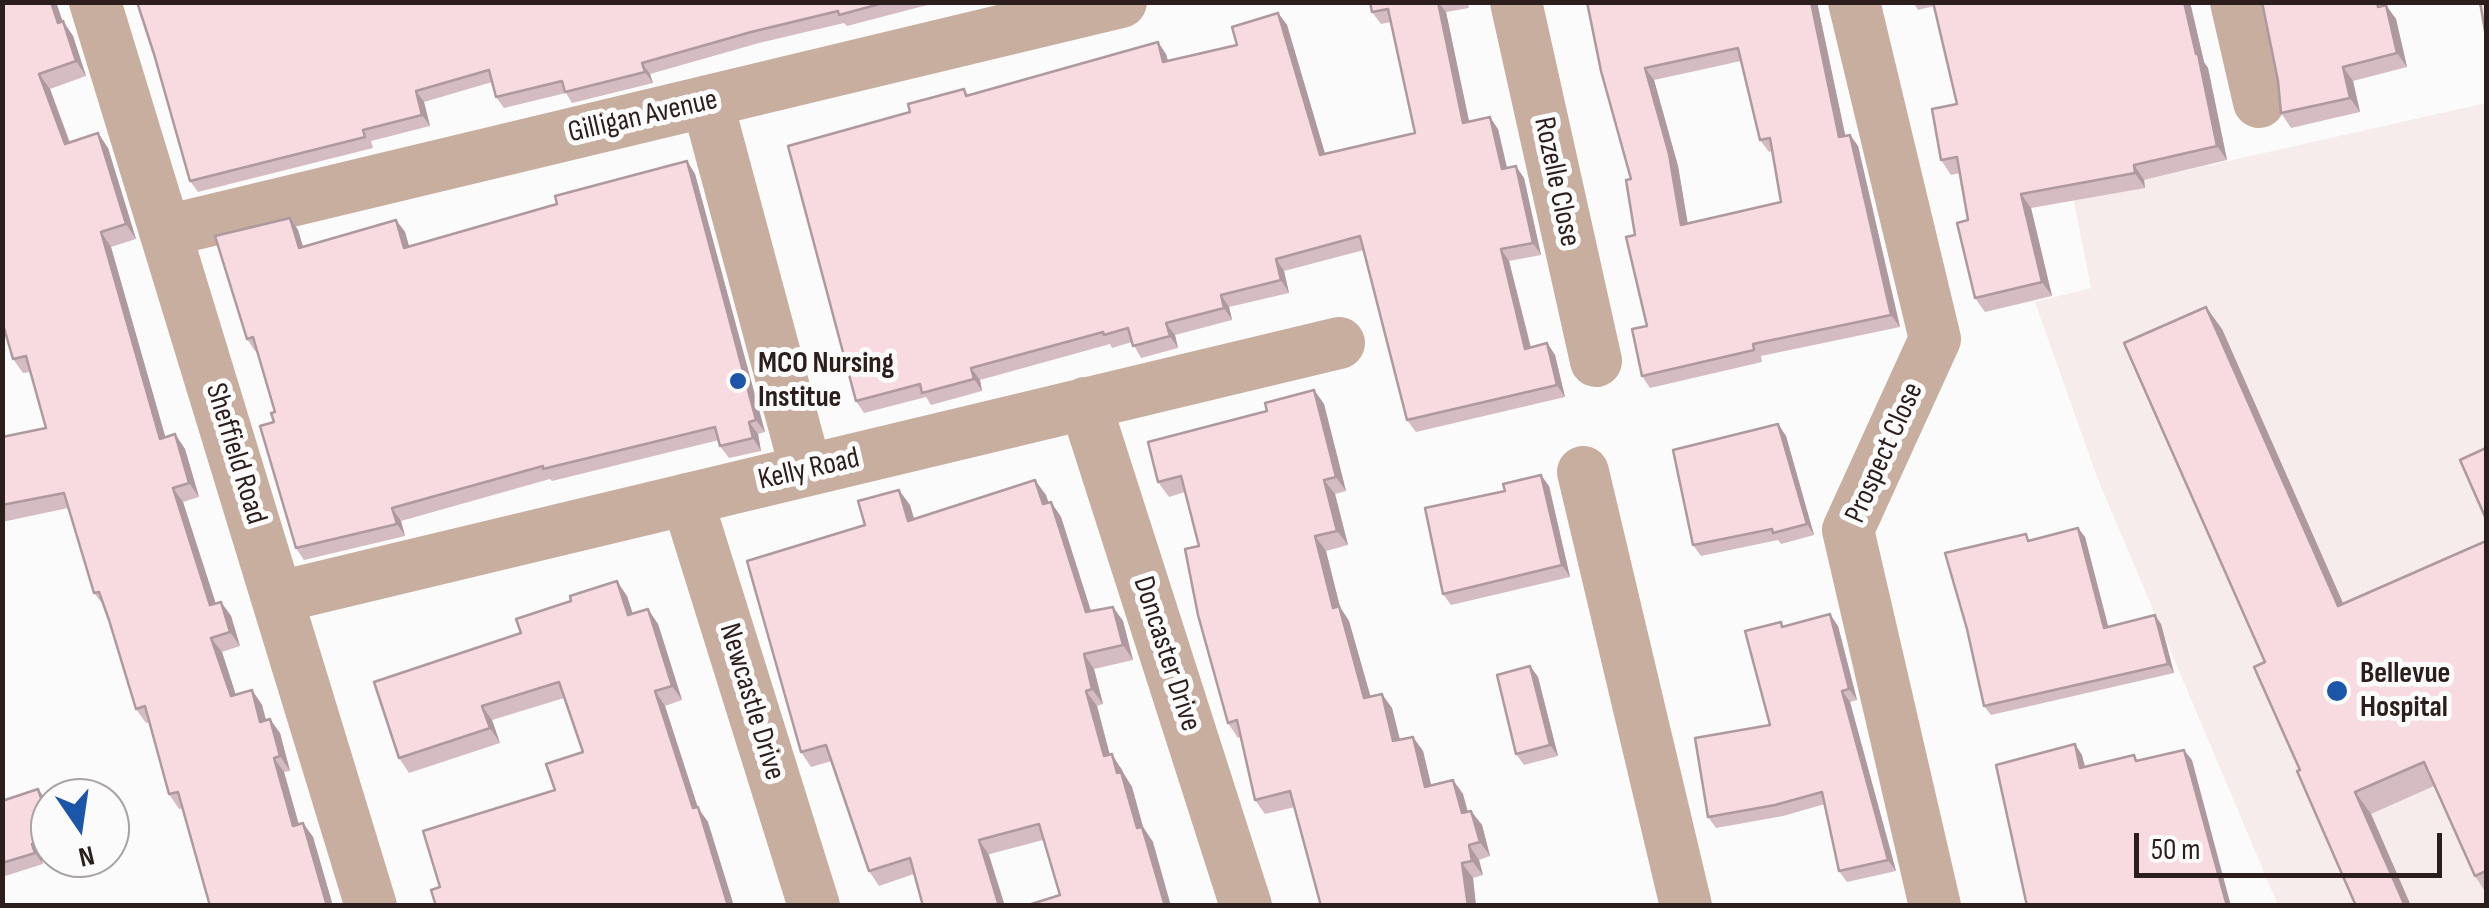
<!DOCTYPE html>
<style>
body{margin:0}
#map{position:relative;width:2489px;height:908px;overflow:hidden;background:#fbfbfb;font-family:"Sofia Sans Condensed",sans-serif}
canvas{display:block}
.frame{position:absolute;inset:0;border:5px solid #2c1e1c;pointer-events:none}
.north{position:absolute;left:30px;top:778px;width:100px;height:100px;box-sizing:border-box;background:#fbfbfb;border:2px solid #a8a3a2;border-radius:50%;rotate:167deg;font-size:28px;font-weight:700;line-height:40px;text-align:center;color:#2c1e1c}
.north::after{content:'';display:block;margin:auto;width:35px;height:45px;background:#1c56a8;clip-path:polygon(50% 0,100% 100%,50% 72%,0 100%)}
.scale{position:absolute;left:2134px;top:833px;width:308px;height:45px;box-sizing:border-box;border:5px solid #2c1e1c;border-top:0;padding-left:12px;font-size:30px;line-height:35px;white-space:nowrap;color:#2c1e1c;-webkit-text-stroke:8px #fbfbfb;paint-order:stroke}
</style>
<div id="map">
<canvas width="2489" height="908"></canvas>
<div class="frame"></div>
<div class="north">N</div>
<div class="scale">50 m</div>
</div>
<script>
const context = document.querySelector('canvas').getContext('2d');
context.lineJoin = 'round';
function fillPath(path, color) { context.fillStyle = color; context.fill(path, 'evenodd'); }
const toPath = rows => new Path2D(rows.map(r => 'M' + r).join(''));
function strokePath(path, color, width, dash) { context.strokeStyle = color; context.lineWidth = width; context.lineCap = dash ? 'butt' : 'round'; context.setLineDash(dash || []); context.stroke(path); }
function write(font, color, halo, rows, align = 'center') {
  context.font = font + ' "Sofia Sans Condensed",sans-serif'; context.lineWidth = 10; context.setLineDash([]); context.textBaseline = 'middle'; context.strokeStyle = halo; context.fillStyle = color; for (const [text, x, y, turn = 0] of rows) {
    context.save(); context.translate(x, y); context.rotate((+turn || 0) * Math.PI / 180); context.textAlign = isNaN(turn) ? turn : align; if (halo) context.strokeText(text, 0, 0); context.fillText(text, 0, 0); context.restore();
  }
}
const built = toPath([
 [2486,103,2486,905,2278,905,2097,477,2035,302,2091,288,2073,196]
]);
const minor = toPath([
 [95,2,371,906],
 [1516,2,1596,361],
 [1854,2,1935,339,1848,530,1935,906],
 [2236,2,2259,102],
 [707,101,806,470],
 [166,231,1121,2],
 [1085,403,1246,906],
 [1583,472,1686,906],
 [687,499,814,906],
 [279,597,1339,343]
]);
const wall = toPath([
 [2,2,56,2,63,22,73,36,86,76,50,89,70,142,98,133,108,148,136,239,111,247,165,437,175,434,185,449,199,497,183,502,216,604,221,602,231,616,240,646,222,652,236,695,252,690,262,705,266,720,280,733,290,771,284,772,299,824,303,823,313,837,333,906,210,906,183,808,179,809,169,794,149,722,146,723,136,709,105,607,94,593,68,508,2,522,2,437,46,428,30,372,23,373,13,359],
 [137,2,939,2,847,26,844,23,759,43,650,74,653,83,572,103,566,93,504,108,496,97,492,82,424,102,430,126,371,141,373,148,198,192,190,181,154,54],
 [1370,2,1468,2,1469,8,1446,12,1469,122,1498,129,1507,168,1524,178,1541,255,1509,261,1531,347,1547,343,1555,355,1565,397,1416,432,1407,420,1364,250,1284,271,1289,293,1229,307,1232,320,1175,335,1178,348,1141,358,1132,342,1112,348,1110,344,980,380,982,391,931,405,926,397,864,413,856,401,910,112,964,89,969,96,1166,54,1168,61,1237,45,1278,13,1287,25,1325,154,1415,133,1391,22,1381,24,1372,12],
 [1587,2,1817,2,1845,136,1850,135,1858,146,1900,327,1761,356,1762,362,1650,388,1642,376,1647,326,1635,235,1631,179],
 [1741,61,1760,140,1769,152,1772,151,1781,202,1687,223,1678,166,1654,80],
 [1913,2,2190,2,2204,62,2208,68,2227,160,2144,180,2145,188,2031,208,2052,296,1985,312,1975,298,1968,220,1960,173,1951,175,1941,160,1957,104,1934,6,1918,10],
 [2385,5,2396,19,2407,67,2353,81,2360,112,2291,128,2281,113,2278,81],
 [687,161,695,174,765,432,758,434,761,451,729,458,720,446,719,440,552,481,550,479,401,521,405,536,304,560,296,548,274,422,275,412,257,351,255,351,247,339,290,218,298,230,303,247,396,220,405,232,409,247,557,204],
 [2222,329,2343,603,2486,541,2486,893,2475,876,2434,786,2371,814,2411,906,2356,906,2265,662],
 [1314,390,1324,404,1346,491,1335,494,1348,545,1326,551,1340,607,1349,621,1370,696,1392,708,1400,740,1413,737,1423,751,1431,785,1453,780,1463,794,1468,812,1471,811,1482,825,1490,856,1479,860,1483,875,1473,878,1476,906,1321,906,1295,807,1265,814,1255,800,1240,737,1238,738,1228,723,1199,546,1185,492,1169,497,1158,482,1267,411],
 [1778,424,1786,436,1814,535,1781,544,1778,540,1701,556,1693,545],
 [1549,486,1570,577,1451,605,1443,594],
 [1046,495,1048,503,1051,502,1061,517,1091,611,1113,607,1123,621,1133,660,1094,669,1103,704,1097,706,1110,755,1122,769,1124,776,1132,787,1143,827,1153,842,1060,895,1043,840,914,874,879,886,869,871,832,761,811,767,801,752,865,525,910,505,914,519],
 [2078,528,2085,537,2108,627,2161,624,2174,673,1991,715,1984,706,2031,540],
 [627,596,633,614,658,624,682,700,665,706,698,808,708,822,440,887,555,790,583,752,564,698,492,720,500,743,409,773,399,758,521,633],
 [1784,626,1838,626,1857,700,1850,702,1896,871,1847,882,1839,871,1825,804,1783,816,1716,828,1708,817,1770,725],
 [1530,666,1538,677,1558,756,1524,765,1516,754],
 [46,800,50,812,50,851,40,855,43,864,2,877,2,801]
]);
const shadedWall = toPath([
 [51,2,56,2,68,38,58,23],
 [1438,2,1446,12,1472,135,1463,123],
 [1811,2,1817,2,1848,148,1839,137],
 [2184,2,2190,2,2204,62,2208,68,2227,160,2217,146],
 [2386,5,2396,19,2407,67,2397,53],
 [1278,13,1287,25,1329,167,1320,155],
 [63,21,73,36,86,76,76,61],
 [1158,42,1166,54,1171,74,1163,62],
 [642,63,650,74,653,83,645,72],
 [2343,67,2353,81,2360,112,2350,98],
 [1645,68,1654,80,1678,166,1690,236,1681,225],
 [39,74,50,89,75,158,65,144],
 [416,91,424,102,430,126,422,115],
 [1490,117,1498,129,1510,181,1502,169],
 [98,133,108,148,136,239,126,224],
 [1850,135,1858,146,1900,327,1891,315],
 [687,161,695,174,765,432,756,420],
 [2134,165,2144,180,2145,188,2135,173],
 [1516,166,1524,178,1541,255,1533,243],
 [2021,194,2031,208,2052,296,2042,282],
 [290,218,298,230,307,260,299,248],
 [396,220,405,232,413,260,404,248],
 [101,232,111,247,170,453,160,439],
 [1501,249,1509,261,1534,361,1525,349],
 [1276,259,1284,271,1289,293,1281,280],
 [1221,295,1229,307,1232,320,1224,308],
 [2206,307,2222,329,2354,628,2338,606],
 [1166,323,1175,335,1178,348,1170,336],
 [1547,343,1555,355,1565,397,1557,385],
 [971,368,980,380,982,391,974,379],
 [1314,390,1324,404,1346,491,1336,477],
 [749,422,758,434,761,451,753,438],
 [1778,424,1786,436,1814,535,1807,524],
 [175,434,185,449,199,497,189,483],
 [1541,475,1549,486,1570,577,1562,565],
 [1035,480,1046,495,1054,519,1043,504],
 [1324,480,1335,494,1348,545,1337,531],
 [173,488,183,502,221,620,210,605],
 [899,490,910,505,919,536,908,521],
 [1051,502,1061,517,1096,627,1086,612],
 [392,508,401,521,405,536,397,524],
 [2078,528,2085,537,2111,637,2104,628],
 [1315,536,1326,551,1340,607,1349,621,1375,712,1364,698,1333,608],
 [617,581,627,596,638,630,628,615],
 [221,602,231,616,240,646,230,632],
 [1113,607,1123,621,1133,660,1123,645],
 [648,609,658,624,682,700,672,686],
 [1830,614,1838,626,1857,700,1849,689],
 [2155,615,2161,624,2174,673,2168,664],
 [211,638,222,652,241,711,231,696],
 [1084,654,1094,669,1103,704,1092,689],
 [1530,666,1538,677,1558,756,1550,745],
 [252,690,262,705,270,736,260,722],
 [655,691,665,706,698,808,708,822,734,906,728,906,693,808],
 [1086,691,1097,706,1114,771,1104,756],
 [1842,691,1850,702,1896,871,1888,860],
 [1382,694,1392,708,1404,756,1393,741],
 [482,706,492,720,500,743,490,728],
 [270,719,280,733,290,771,280,756],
 [1413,737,1423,751,1435,801,1425,787],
 [2075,744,2082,755,2088,778,2080,768],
 [2184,750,2192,760,2231,906,2227,906],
 [1112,754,1132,787,1143,827,1153,842,1171,906,1165,906,1117,773],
 [274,758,284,772,303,840,293,826],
 [1453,780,1463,794,1472,828,1462,813],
 [38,789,46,800,50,812,50,825],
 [2355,792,2371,814,2411,906,2405,906],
 [1471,811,1482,825,1490,856,1480,842],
 [303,823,313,837,333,906,327,906],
 [979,840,989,855,1005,906,999,906],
 [32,844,40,855,43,864,35,853],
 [1469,845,1479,860,1483,875,1472,861],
 [1462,863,1473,878,1476,906,1468,906]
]);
const building = toPath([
 [2,2,51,2,58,23,63,21,76,61,39,74,65,144,98,133,126,224,101,232,160,439,175,434,189,483,173,488,210,605,221,602,230,632,211,638,231,696,252,690,260,722,270,719,280,756,274,758,293,826,303,823,327,906,210,906,178,792,169,794,145,706,136,709,109,620,99,592,94,593,64,493,2,505,2,437,46,428,26,356,13,359,2,321,2,2],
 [137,2,887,2,839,15,838,11,751,32,642,63,645,72,565,92,562,81,496,97,489,70,416,91,422,115,363,130,365,137,190,181,154,54,137,2],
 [1370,2,1438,2,1463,123,1490,117,1502,169,1516,166,1533,243,1501,249,1525,349,1547,343,1557,385,1407,420,1360,236,1276,259,1281,280,1221,295,1224,308,1166,323,1170,336,1133,346,1128,328,1104,335,1103,332,971,368,974,379,922,393,920,384,856,401,788,146,910,112,908,104,964,89,966,96,1158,42,1163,62,1237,45,1232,27,1278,13,1320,155,1415,133,1388,9,1372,12,1370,2],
 [1587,2,1811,2,1839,137,1850,135,1891,315,1753,344,1754,350,1642,376,1632,329,1647,326,1626,237,1635,235,1626,180,1631,179,1601,71,1587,2],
 [1738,48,1760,140,1770,138,1781,202,1681,225,1669,154,1645,68,1738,48],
 [1933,2,2184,2,2196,54,2198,54,2217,146,2134,165,2135,173,2021,194,2042,282,1975,298,1957,223,1968,220,1957,157,1941,160,1932,109,1957,104,1933,2],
 [2262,2,2377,2,2378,7,2386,5,2397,53,2343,67,2350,98,2281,113,2278,81,2262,2],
 [2480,2,2486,2,2486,37,2480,2],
 [687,161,756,420,749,422,753,438,720,446,715,427,543,469,543,466,392,508,397,524,296,548,260,426,274,422,271,413,275,412,253,337,247,339,215,236,290,218,299,248,396,220,404,248,557,204,555,196,687,161],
 [2206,307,2338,606,2486,541,2486,871,2475,876,2424,762,2355,792,2405,906,2356,906,2297,771,2300,770,2254,667,2265,662,2124,343,2206,307],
 [1314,390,1336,477,1324,480,1337,531,1315,536,1333,608,1339,606,1364,698,1382,694,1393,741,1413,737,1425,787,1453,780,1462,813,1471,811,1480,842,1469,845,1472,861,1462,863,1468,906,1321,906,1290,791,1255,800,1237,720,1228,723,1198,615,1185,549,1199,546,1181,476,1158,482,1148,442,1267,411,1265,403,1314,390],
 [1778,424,1807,524,1773,533,1772,529,1693,545,1673,450,1778,424],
 [2486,448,2486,519,2460,460,2486,448],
 [1541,475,1562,565,1443,594,1425,508,1505,491,1503,484,1541,475],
 [1035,480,1043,504,1051,502,1086,612,1113,607,1123,645,1084,654,1092,689,1086,691,1104,756,1112,754,1117,773,1121,772,1137,828,1142,827,1165,906,1025,906,1060,895,1039,824,979,840,999,906,923,906,910,858,869,871,826,745,801,752,747,561,865,525,858,501,899,490,908,521,1035,480],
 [2078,528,2104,628,2155,615,2168,664,1984,706,1967,629,1945,553,2026,534,2028,541,2078,528],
 [617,581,628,615,648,609,672,686,655,691,693,808,698,807,728,906,436,906,431,890,440,887,423,831,555,790,546,764,583,752,559,682,482,706,490,728,399,758,374,682,521,633,516,619,571,601,570,596,617,581],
 [1830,614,1849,689,1842,691,1888,860,1839,871,1822,792,1775,805,1708,817,1695,738,1770,725,1745,631,1781,622,1782,627,1830,614],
 [1530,666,1550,745,1516,754,1497,675,1530,666],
 [2075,744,2080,768,2134,755,2136,761,2184,750,2227,906,2027,906,1996,765,2075,744],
 [38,789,50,825,50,837,32,844,35,853,2,863,2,801,38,789]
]);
const markers = [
 [738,381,10,"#1c56a8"],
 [2337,691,12,"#1c56a8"]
];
const streetNames = [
 ["Gilligan Avenue",643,117,-13],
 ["Rozelle Close",1556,182,78],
 ["Prospect Close",1885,453,-66],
 ["Sheffield Road",235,454,73],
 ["Kelly Road",809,470,-13],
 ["Doncaster Drive",1166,654,72],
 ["Newcastle Drive",751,702,73]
];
const poiNames = [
 ["MCO Nursing",758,364],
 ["Institue",758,398],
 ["Bellevue",2360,674],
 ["Hospital",2360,708]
];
fillPath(built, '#f6eceb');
strokePath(minor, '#c7ae9f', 52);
fillPath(wall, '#d4bcc2');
fillPath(shadedWall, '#ad999e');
fillPath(building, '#f7dbe1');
strokePath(building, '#ad999e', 2.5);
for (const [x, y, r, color] of markers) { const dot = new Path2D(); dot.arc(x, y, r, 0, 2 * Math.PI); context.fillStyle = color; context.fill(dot); strokePath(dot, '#fbfbfb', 4); }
write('30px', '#2c1e1c', '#fbfbfb', streetNames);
write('bold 30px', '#2c1e1c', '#fbfbfb', poiNames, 'left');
</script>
